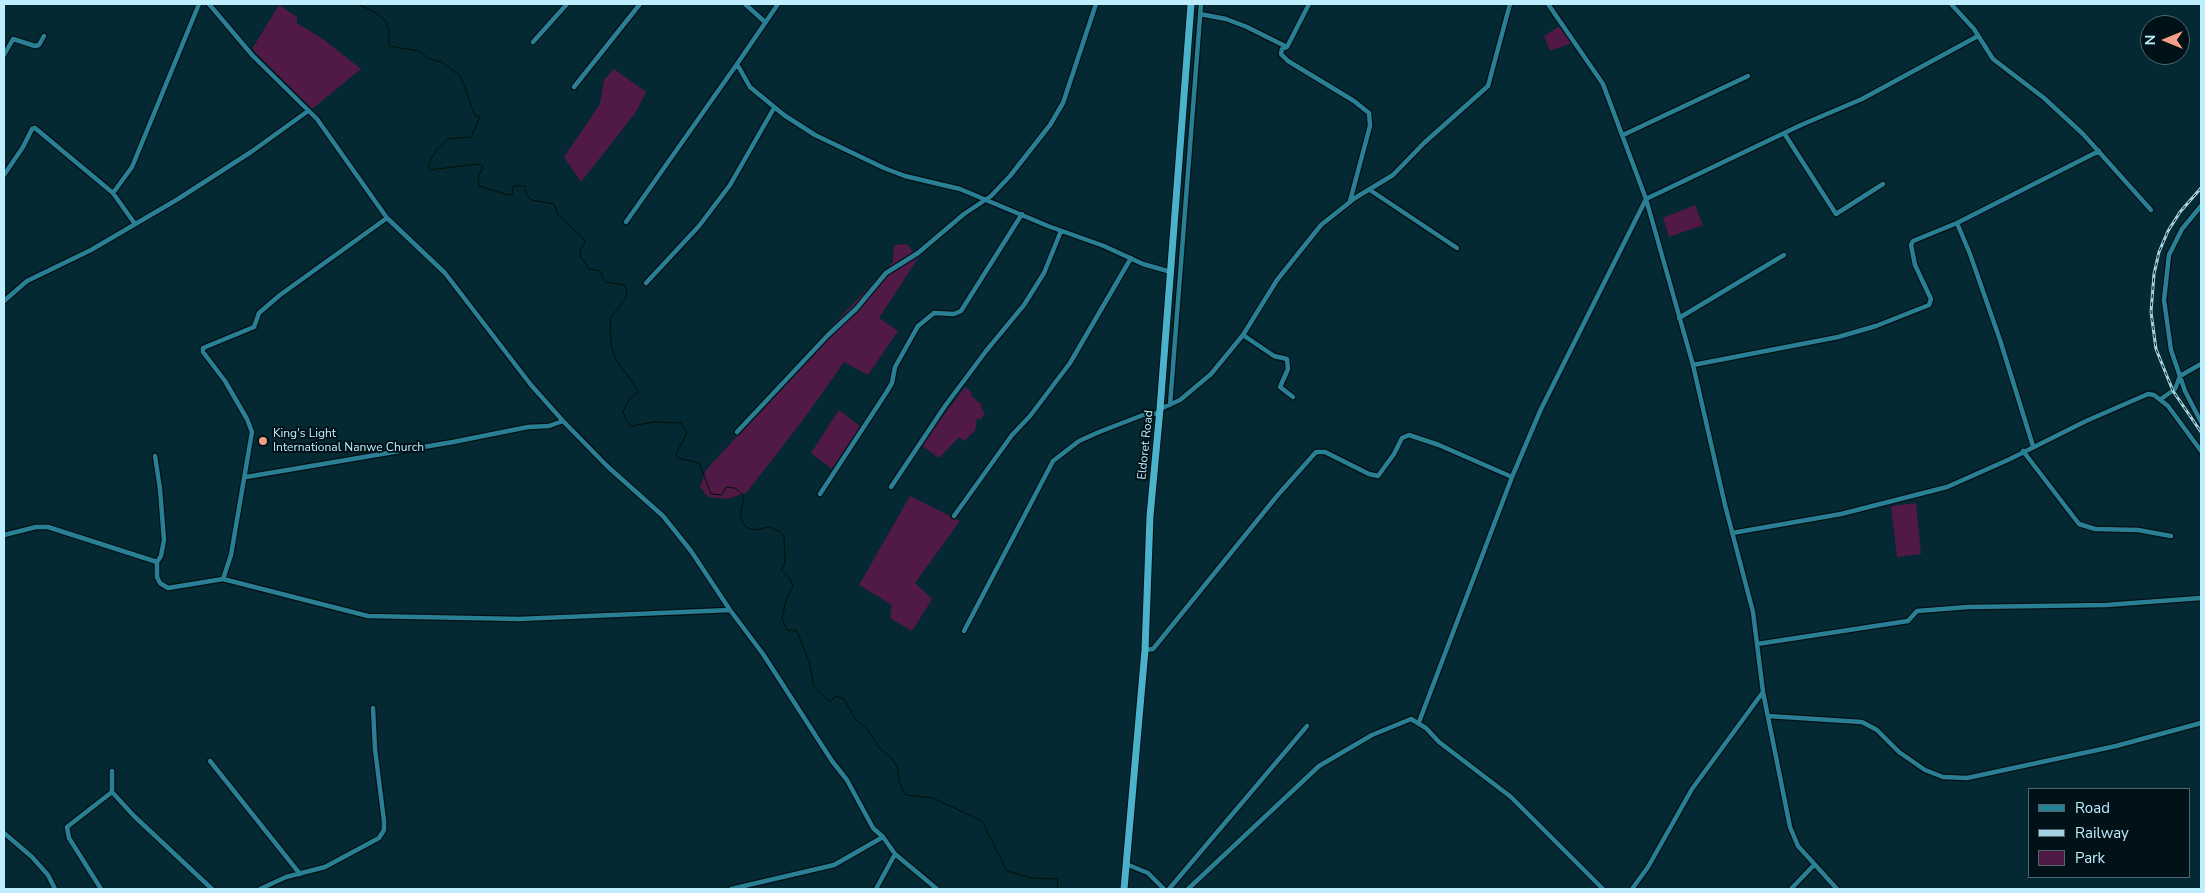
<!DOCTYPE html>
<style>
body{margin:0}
#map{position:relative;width:2205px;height:893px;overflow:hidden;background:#052932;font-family:"Nunito Sans",sans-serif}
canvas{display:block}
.frame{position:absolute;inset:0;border:5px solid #beeefd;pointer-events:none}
.legend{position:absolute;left:2028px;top:788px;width:162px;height:90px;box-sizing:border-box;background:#001117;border:1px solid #4c6973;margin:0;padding:6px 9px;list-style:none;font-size:15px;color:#beeefd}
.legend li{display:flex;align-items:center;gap:10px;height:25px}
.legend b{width:25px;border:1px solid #4c6973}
.north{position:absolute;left:2140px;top:15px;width:50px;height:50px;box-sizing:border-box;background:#001117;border:1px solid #4c6973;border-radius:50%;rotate:270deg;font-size:14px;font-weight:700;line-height:20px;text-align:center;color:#beeefd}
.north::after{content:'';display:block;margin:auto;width:18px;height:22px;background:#f39f85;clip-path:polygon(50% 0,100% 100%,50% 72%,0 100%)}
</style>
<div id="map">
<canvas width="2205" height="893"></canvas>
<div class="frame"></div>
<ul class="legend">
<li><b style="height:6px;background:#297f94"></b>Road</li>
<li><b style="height:6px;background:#a4d2e0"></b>Railway</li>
<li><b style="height:14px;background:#511945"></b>Park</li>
</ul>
<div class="north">N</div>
</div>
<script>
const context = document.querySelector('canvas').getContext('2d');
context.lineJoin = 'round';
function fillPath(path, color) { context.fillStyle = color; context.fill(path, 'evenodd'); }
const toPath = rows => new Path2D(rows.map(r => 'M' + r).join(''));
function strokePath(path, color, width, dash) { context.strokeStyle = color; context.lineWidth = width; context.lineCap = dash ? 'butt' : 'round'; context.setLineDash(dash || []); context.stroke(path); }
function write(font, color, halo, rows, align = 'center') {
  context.font = font + ' "Nunito Sans",sans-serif'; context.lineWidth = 4; context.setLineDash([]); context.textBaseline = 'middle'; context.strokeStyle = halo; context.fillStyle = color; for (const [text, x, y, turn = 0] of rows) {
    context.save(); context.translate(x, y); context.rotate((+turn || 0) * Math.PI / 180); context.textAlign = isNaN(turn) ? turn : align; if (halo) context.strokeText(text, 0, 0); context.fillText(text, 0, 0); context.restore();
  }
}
const green = toPath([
 [279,5,297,17,297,23,324,40,361,69,312,109,252,49],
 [1560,26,1572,43,1550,51,1544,36],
 [614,69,646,92,636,112,581,182,564,157,600,104,604,80],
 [1695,205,1703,225,1669,237,1663,218],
 [907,244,918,258,879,318,898,331,868,375,844,362,806,416,747,492,728,499,708,497,700,487,706,470,743,430,800,360,893,262,894,245],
 [965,387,972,393,971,396,982,405,981,408,985,414,980,420,977,418,975,431,964,441,959,437,939,458,921,445],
 [839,410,861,427,832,469,811,453],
 [910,496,960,521,915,583,932,599,912,631,890,618,892,605,859,585],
 [1916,503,1921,554,1897,557,1891,506]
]);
const stream = toPath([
 [357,4,373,11,385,20,389,29,389,46,419,51,429,59,442,62,461,77,473,111,476,116,480,117,471,137,447,139,437,149,429,163,429,170,478,164,483,166,478,179,479,186,508,195,512,195,513,186,525,186,527,196,532,200,554,204,558,215,583,238,585,242,580,250,581,257,589,269,600,271,605,282,624,285,627,290,626,298,611,317,610,328,611,344,615,358,639,392,630,398,623,412,626,420,631,426,654,422,681,423,687,433,676,454,678,458,699,463,711,494,722,495,726,487,735,488,744,496,740,517,746,527,754,530,768,527,779,531,784,536,785,564,781,570,790,579,793,586,786,600,782,619,787,630,797,631,809,661,814,687,830,702,836,696,844,699,856,720,867,729,880,749,892,758,898,769,899,782,905,795,933,798,982,821,1007,871,1032,878,1057,879,1058,889]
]);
const minor = toPath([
 [209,4,253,56,317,119,387,218,445,273,531,385,563,421,607,466,663,516,691,551,730,610,763,654,832,761,847,780,873,828,883,837,895,854,937,889],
 [745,4,765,22],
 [778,4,737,64,750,87,784,115,815,135,884,168,905,176,960,189,1048,226,1104,246,1143,264,1171,272],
 [1309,4,1287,47,1282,49,1281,54,1288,61,1354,101,1369,113,1370,126,1350,201],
 [1548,4,1603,84,1646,199,1693,365,1725,505,1753,612,1763,692,1790,827,1798,846,1837,889],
 [1951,4,1974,29,1993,59,2044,98,2083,134,2151,210],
 [1200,14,1226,19,1247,27,1287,47],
 [533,42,567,4],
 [4,55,13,39,35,46,39,45,44,36],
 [574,87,640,4],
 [1784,133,1836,214,1883,184],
 [1623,135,1748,76],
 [4,175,23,147,32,129,35,128,113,193,132,167,199,4],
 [1370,190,1457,248],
 [113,193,135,224],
 [2201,206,2182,229,2169,255,2164,300,2171,350,2185,391,2201,422],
 [626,222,737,64],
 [1957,223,2099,151],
 [646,283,699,226,730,185,774,108],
 [4,301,27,281,91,250,178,199,251,152,308,111],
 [1679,318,1784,255],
 [1243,335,1274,356,1287,359,1288,369,1280,387,1293,397],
 [1693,365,1838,337,1876,326,1924,307,1929,305,1931,299,1915,265,1911,245,1913,241,1957,223,1970,254,2000,340,2033,446],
 [2161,399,2175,389,2180,376,2201,364],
 [1170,405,1201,4],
 [1160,409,1180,400,1211,374,1243,335,1277,280,1321,225,1355,198,1393,175,1424,143,1488,86,1510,4],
 [737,432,828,335,856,309,886,273,918,253,964,214,991,196,1010,176,1050,125,1063,103,1096,4],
 [2023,451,2079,524,2095,529,2138,530,2171,536],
 [155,456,160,489,164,540,161,556,157,562],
 [246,477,453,442,528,427,549,426,563,421],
 [891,487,945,406,986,351,1024,305,1044,273,1061,231],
 [820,494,886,393,892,383,895,367,918,326,934,313,954,314,961,311,1022,214],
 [954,516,1012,435,1030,416,1070,363,1131,258],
 [1732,533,1841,514,1947,487,2010,459,2086,421,2148,394,2154,395,2168,406,2201,451],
 [4,535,36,527,48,527,157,562,157,577,160,583,168,588,223,579,368,616,519,619,730,610],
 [223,579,231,555,252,432,247,419,225,381,203,352,203,348,254,327,259,313,280,295,387,218],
 [964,631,1053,461,1079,441,1099,432,1143,415,1160,413],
 [1757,644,1908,621,1917,611,1968,607,2106,605,2201,598],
 [1145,650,1153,649,1277,496,1316,452,1325,452,1369,474,1378,476,1394,454,1402,438,1409,435,1439,445,1512,477],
 [1768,716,1862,722,1877,730,1899,752,1925,770,1943,777,1967,778,2116,746,2201,723],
 [1419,722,1512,477,1541,409,1646,199,1801,125,1862,99,1978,36],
 [210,761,300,874],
 [112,771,112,792,134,816,212,889],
 [4,833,32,857,48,875,55,889],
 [1126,864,1148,873,1164,889],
 [101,889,69,838,67,827,112,792],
 [260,889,286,877,325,867,379,838,384,830,384,821,375,749,373,708],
 [731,889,834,865,883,837],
 [876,889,895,854],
 [1169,889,1307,726],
 [1188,889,1319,766,1372,735,1411,719,1426,728,1439,742,1511,797,1603,889],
 [1632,889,1648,867,1692,789,1763,692],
 [1791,889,1814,865]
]);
const highway = toPath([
 [1124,889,1145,650,1150,516,1160,409,1191,4]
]);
const rail = toPath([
 [2201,188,2180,212,2168,231,2159,252,2154,274,2151,312,2156,349,2173,391,2201,432]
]);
const markers = [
 [263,441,5,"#f39f85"]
];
const poiNames = [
 ["King's Light",273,434],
 ["International Nanwe Church",273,448]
];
const streetNames = [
 ["Eldoret Road",1146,445,-84]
];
fillPath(green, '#511945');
strokePath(stream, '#001205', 1);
strokePath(minor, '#031014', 7);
strokePath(highway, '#031014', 9);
strokePath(minor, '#297f94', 4.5);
strokePath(highway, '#4bb2cc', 7);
strokePath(rail, '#a4d2e0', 3);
strokePath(rail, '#001117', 1, [4]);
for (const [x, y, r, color] of markers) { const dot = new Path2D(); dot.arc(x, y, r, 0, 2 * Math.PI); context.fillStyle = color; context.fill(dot); strokePath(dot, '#001117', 2); }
write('12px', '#beeefd', '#001117', poiNames, 'left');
write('12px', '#beeefd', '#001117', streetNames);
</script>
